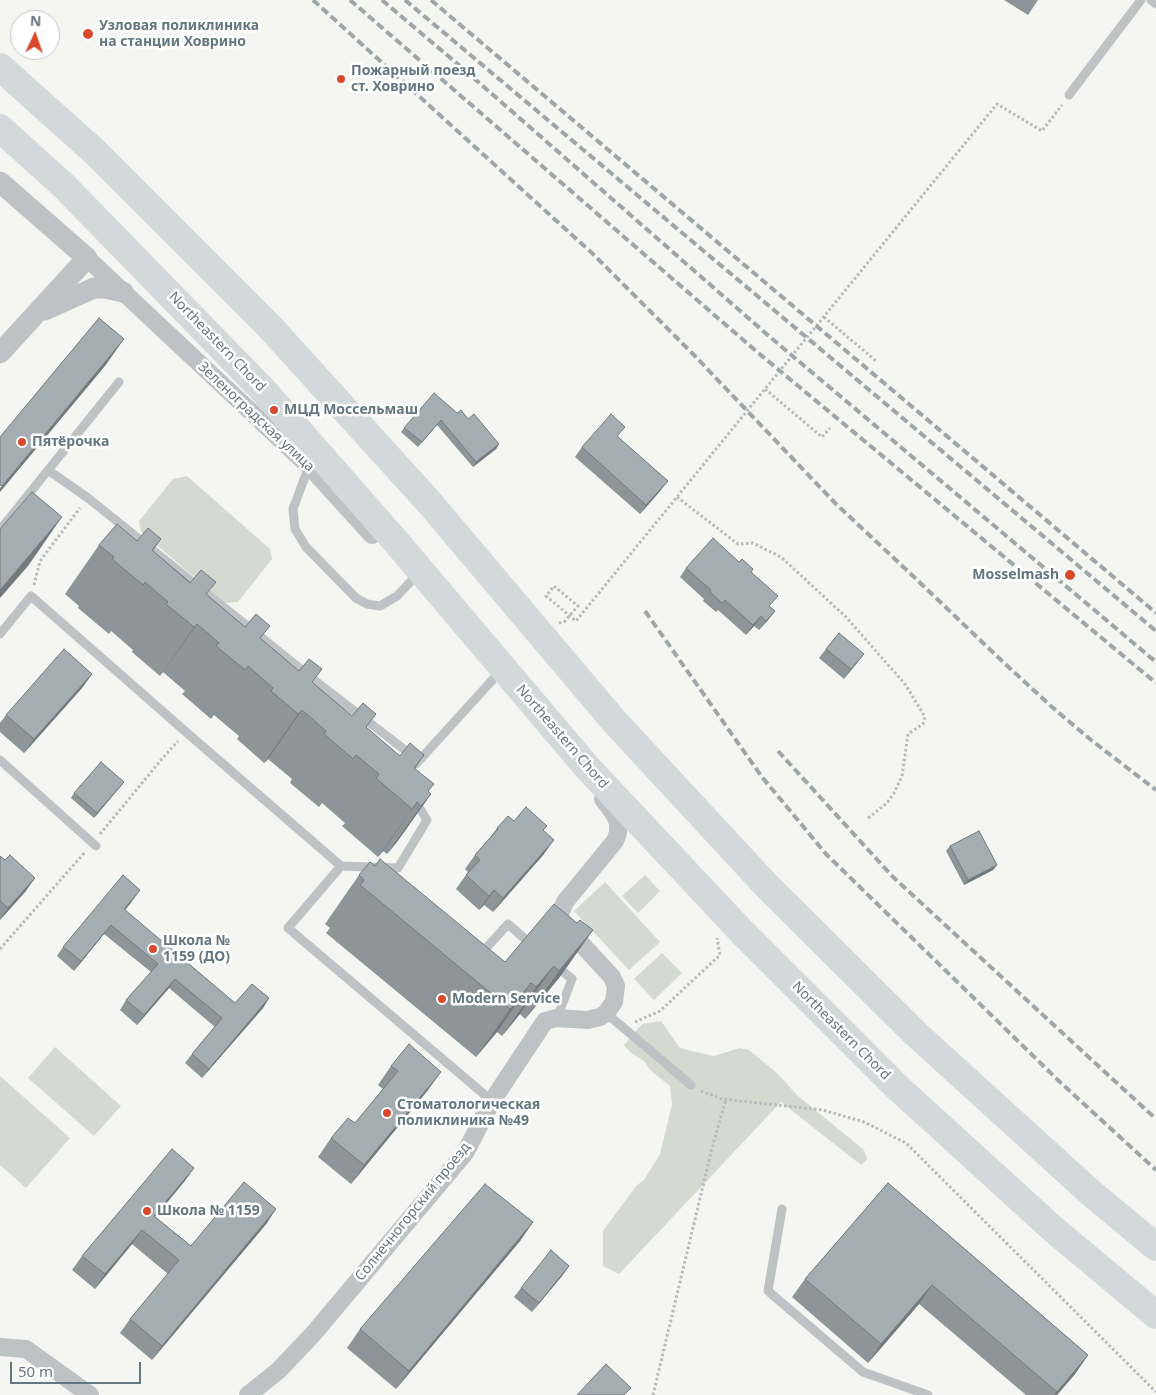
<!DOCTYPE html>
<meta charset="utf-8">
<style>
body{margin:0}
#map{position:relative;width:1156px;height:1395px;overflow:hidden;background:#f5f5f1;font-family:"Noto Sans",sans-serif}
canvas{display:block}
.north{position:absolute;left:10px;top:10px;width:50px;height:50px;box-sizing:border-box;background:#fff;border:1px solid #c1c8cd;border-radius:50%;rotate:3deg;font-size:14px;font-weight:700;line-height:20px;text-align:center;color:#657681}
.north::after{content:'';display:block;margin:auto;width:18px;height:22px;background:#d94a2d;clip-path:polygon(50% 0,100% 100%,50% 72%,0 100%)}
.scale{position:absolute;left:10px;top:1362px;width:131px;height:22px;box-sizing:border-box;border:2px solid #657681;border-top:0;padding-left:6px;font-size:15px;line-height:18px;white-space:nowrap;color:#657681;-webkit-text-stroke:4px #fff;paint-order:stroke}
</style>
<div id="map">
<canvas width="1156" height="1395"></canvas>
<div class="north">N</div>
<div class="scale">50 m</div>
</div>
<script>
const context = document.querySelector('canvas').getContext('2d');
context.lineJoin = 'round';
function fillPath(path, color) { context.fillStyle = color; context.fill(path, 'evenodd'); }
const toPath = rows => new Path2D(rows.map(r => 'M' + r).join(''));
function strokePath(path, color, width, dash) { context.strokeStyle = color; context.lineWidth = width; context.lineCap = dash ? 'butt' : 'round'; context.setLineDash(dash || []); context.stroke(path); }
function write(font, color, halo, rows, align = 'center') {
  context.font = font + ' "Noto Sans",sans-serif'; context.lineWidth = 5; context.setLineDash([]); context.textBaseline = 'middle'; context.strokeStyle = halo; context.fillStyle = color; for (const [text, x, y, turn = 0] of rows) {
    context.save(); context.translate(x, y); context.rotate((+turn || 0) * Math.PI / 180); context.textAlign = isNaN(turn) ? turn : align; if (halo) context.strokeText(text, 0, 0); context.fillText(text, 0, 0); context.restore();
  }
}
const green = toPath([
 [187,476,270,549,272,559,238,602,225,603,141,532,139,521,173,479],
 [645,875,660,891,638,913,622,896],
 [605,882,660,942,629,970,574,911],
 [662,953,682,973,654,1000,634,979],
 [661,1021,679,1047,687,1050,714,1056,740,1048,749,1050,777,1073,797,1095,864,1150,867,1159,861,1165,781,1102,619,1274,603,1266,603,1231,636,1186,644,1180,660,1154,672,1104,670,1086,650,1070,645,1062,630,1052,624,1045,642,1024],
 [55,1047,121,1106,94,1136,28,1078],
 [0,1076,70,1138,26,1188,0,1165]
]);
const path = toPath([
 [824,317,876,361],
 [765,389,822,437,830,428],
 [677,497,738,544,753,543,781,557,846,617,905,684,925,717,923,724,908,734,902,776,894,793,887,803,867,819],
 [34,585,40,561,80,508],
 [559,623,564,622,578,606,554,586,546,596,576,621,997,104,1042,131,1062,105],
 [100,834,161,760,178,741],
 [0,949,85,852],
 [635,1022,660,1011,720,955,717,938],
 [701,1091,722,1099,823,1110,864,1122,906,1143,1156,1392],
 [653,1395,712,1148,726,1099]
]);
const service = toPath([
 [1151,0,1156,4],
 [1069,95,1141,0],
 [312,469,306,474,293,509,295,529,306,547,356,598,367,604,380,606,397,596,413,579],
 [48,470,88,498,318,683,414,757],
 [0,530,119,382],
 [0,634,31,596,186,732,341,866,398,868,427,820,414,799],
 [0,760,96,846],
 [416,764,496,676],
 [341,866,288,928,492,1101],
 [479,956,508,924,533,946],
 [554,964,572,979,557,1018],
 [606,1013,691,1085],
 [782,1209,768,1291,863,1372,928,1395]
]);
const minor = toPath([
 [87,258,312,469,372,535],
 [0,1347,26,1349,90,1395],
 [248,1395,279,1370,314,1333,465,1153,492,1101,545,1021,557,1018,588,1020,600,1017,606,1013,614,1002,616,986,612,977,564,925,560,918,561,911,565,902,615,841,618,833,618,822,613,812,603,799]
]);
const tertiary = toPath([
 [0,182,87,258,0,353],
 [45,310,94,288,105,288,123,292]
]);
const primary = toPath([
 [0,67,95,152,269,326,428,501,614,721,766,885,916,1034,1091,1193,1156,1247],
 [0,128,64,186,263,390,398,544,586,766,742,932,896,1086,1053,1229,1156,1315]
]);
const rail = toPath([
 [313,0,593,254,693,354,836,504,913,576,1002,661,1052,707,1091,740,1156,790],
 [350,0,756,351,1156,683],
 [382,0,460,66,770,337,1156,662],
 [405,0,1156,631],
 [431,0,1156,613],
 [645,611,762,777,826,854,1061,1083,1156,1170],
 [778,751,893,877,1156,1119]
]);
const wall = toPath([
 [1004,0,1038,0,1028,15],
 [457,413,468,419,499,444,496,449,473,467,437,425,418,447,401,432,404,428],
 [618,437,661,490,640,514,575,457,582,447],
 [161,539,153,551,245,627,261,639,400,756,424,755,415,769,429,792,431,794,397,842,387,854,383,851,378,857,342,826,345,823,322,803,319,807,290,783,292,779,268,759,264,763,237,739,239,736,214,715,211,719,182,694,185,691,163,672,160,676,132,652,133,650,111,631,109,634,78,608,79,606,65,594,99,545],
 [739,562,752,572,770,607,775,611,768,620,759,630,754,626,746,635,718,610,716,612,703,601,704,599,680,577,686,568],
 [826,649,864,654,844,679,819,658],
 [92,674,82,688,24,753,0,732,0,723,6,715],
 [124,782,94,818,71,798,74,793],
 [514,821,544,831,544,854,493,912,484,905,479,910,456,889,468,872,465,869,475,855,489,839,497,828],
 [950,846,997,865,993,870,964,885,946,851],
 [0,856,5,860,35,878,25,892,0,920],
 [359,875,505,962,577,923,593,930,559,978,525,1019,520,1014,502,1036,497,1032,476,1057,326,933,330,928,325,924],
 [133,900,125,910,235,1003,269,998,263,1008,202,1078,185,1063,192,1054,215,1027,169,988,137,1025,120,1010,126,1000,151,972,104,934,74,971,57,956,63,947],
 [391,1066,428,1090,351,1184,318,1157,331,1138,355,1123,383,1089,378,1085],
 [194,1168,184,1182,155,1217,191,1246,267,1223,152,1360,120,1333,130,1319,168,1274,132,1244,95,1289,72,1270,82,1256],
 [888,1183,1088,1355,1075,1374,1057,1395,1026,1395,919,1304,868,1363,792,1297,805,1279],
 [533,1222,520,1241,396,1389,347,1348,360,1329],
 [569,1266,562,1276,532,1312,514,1297,521,1288]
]);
const shadedWall = toPath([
 [124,339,105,366,0,492,0,488,2,486],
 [499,444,496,449,473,467,476,462],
 [668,481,661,490,640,514,646,505],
 [62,517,28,566,0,598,0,590],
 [775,611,768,620,759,630,766,621],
 [761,616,754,626,746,635,753,625],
 [197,624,163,672,160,676,194,627],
 [864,654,857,663,844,679,851,669],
 [92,674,82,688,24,753,34,739],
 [302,710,268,759,264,763,298,714],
 [124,782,121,786,94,818,97,813],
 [431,794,397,842,387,854,421,806],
 [417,802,383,851,378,857,412,809],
 [554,840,544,854,493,912,503,898],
 [997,865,993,870,964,885,968,880],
 [35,878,25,892,0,920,8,908],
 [140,890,133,900,118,919,124,909],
 [494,890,484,905,479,910,489,896],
 [111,925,104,934,74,971,81,961],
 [593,930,559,978,525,1019,559,971],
 [554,966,520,1014,502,1036,536,987],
 [175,979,169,988,137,1025,144,1015],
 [531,983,497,1032,476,1057,510,1009],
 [269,998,263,1008,202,1078,209,1069],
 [441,1072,428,1090,351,1184,364,1165],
 [194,1168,184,1182,144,1230,154,1216],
 [276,1209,267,1223,152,1360,162,1346],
 [533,1222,520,1241,396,1389,409,1371],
 [142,1230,132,1244,95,1289,105,1274],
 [569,1266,562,1276,532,1312,539,1303],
 [932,1285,919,1304,868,1363,881,1344],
 [1088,1355,1075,1374,1057,1395,1054,1395]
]);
const building = toPath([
 [99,318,124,339,2,486,0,485,0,437,99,318],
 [434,393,457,413,461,410,468,419,474,414,499,444,476,462,441,420,422,442,404,428,434,393],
 [611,414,625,427,617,436,668,481,646,505,582,447,611,414],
 [32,492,62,517,0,590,0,529,32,492],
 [117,524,137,541,148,528,161,539,152,550,190,583,201,570,216,582,206,594,245,627,256,614,270,626,260,638,299,671,309,659,322,669,312,682,352,716,363,703,376,714,366,727,400,756,410,743,424,755,414,768,434,784,428,791,431,794,421,806,417,802,412,809,376,778,379,774,356,755,353,759,324,734,326,731,302,710,298,714,271,691,273,688,248,666,245,670,216,646,219,643,197,624,194,627,166,604,168,602,145,582,143,585,112,559,114,557,99,545,117,524],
 [713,538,739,562,742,559,753,569,751,572,778,596,769,606,775,611,766,621,761,616,753,625,725,600,722,603,710,592,711,590,686,568,713,538],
 [839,633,864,654,851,669,826,649,839,633],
 [64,649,92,674,34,739,6,715,64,649],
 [101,762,124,782,97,813,74,793,101,762],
 [526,807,547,826,543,830,554,840,503,898,494,890,489,896,466,875,480,860,475,855,498,829,497,828,508,816,514,821,526,807],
 [979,831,997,865,968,880,950,846,979,831],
 [10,855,35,878,8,908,0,901,0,856,5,860,10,855],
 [380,859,505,962,554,904,577,923,580,920,593,930,559,971,554,966,536,987,531,983,510,1009,360,885,364,880,359,875,370,862,375,866,380,859],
 [123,875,140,890,124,909,235,1003,252,984,269,998,209,1069,192,1054,222,1018,175,979,144,1015,126,1000,158,964,111,925,81,961,63,947,123,875],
 [409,1044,441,1072,364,1165,331,1138,348,1118,355,1123,398,1071,391,1066,409,1044],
 [172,1149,194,1168,154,1216,191,1246,244,1182,276,1209,162,1346,130,1319,179,1260,142,1230,105,1274,82,1256,172,1149],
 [888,1183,1088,1355,1057,1392,932,1285,881,1344,805,1279,888,1183],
 [485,1184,533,1222,409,1371,360,1329,485,1184],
 [551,1250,569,1266,539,1303,521,1288,551,1250],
 [606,1364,631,1388,624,1395,577,1395,606,1364]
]);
const markers = [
 [88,34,6,"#d94a2d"],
 [341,79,5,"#d94a2d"],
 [274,410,5,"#d94a2d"],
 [22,442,5,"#d94a2d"],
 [1070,575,6,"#d94a2d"],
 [153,949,5,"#d94a2d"],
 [442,999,5,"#d94a2d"],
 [387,1113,5,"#d94a2d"],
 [147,1211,5,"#d94a2d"]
];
const poiNames = [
 ["Узловая поликлиника",99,26],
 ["на станции Ховрино",99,42],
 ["Пожарный поезд",351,71],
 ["ст. Ховрино",351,87],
 ["МЦД Моссельмаш",284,410],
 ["Пятёрочка",32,442],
 ["Mosselmash",1059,575,"right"],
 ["Школа №",163,941],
 ["1159 (ДО)",163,957],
 ["Modern Service",452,999],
 ["Стоматологическая",397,1105],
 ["поликлиника №49",397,1121],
 ["Школа № 1159",157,1211]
];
const streetNames = [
 ["Northeastern Chord",217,342,46],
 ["Зеленоградская улица",256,417,43],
 ["Northeastern Chord",562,737,49],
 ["Northeastern Chord",841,1031,45],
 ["Солнечногорский проезд",413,1212,-51]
];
fillPath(green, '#d5dad1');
strokePath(path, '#b8bbbd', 3, [2.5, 2.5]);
strokePath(service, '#bec2c5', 9);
strokePath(minor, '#bec2c5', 18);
strokePath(tertiary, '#bec2c5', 21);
strokePath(primary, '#d3d8db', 28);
strokePath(rail, '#9fa6aa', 4, [8, 4]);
fillPath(wall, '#8d9599');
fillPath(shadedWall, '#73797d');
fillPath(building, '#a4adb2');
strokePath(building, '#73797d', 1);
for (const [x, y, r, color] of markers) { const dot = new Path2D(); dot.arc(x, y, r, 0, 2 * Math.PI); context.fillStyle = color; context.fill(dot); strokePath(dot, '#fff', 2); }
write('bold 14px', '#657681', '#fff', poiNames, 'left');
write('14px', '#657681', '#fff', streetNames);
</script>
